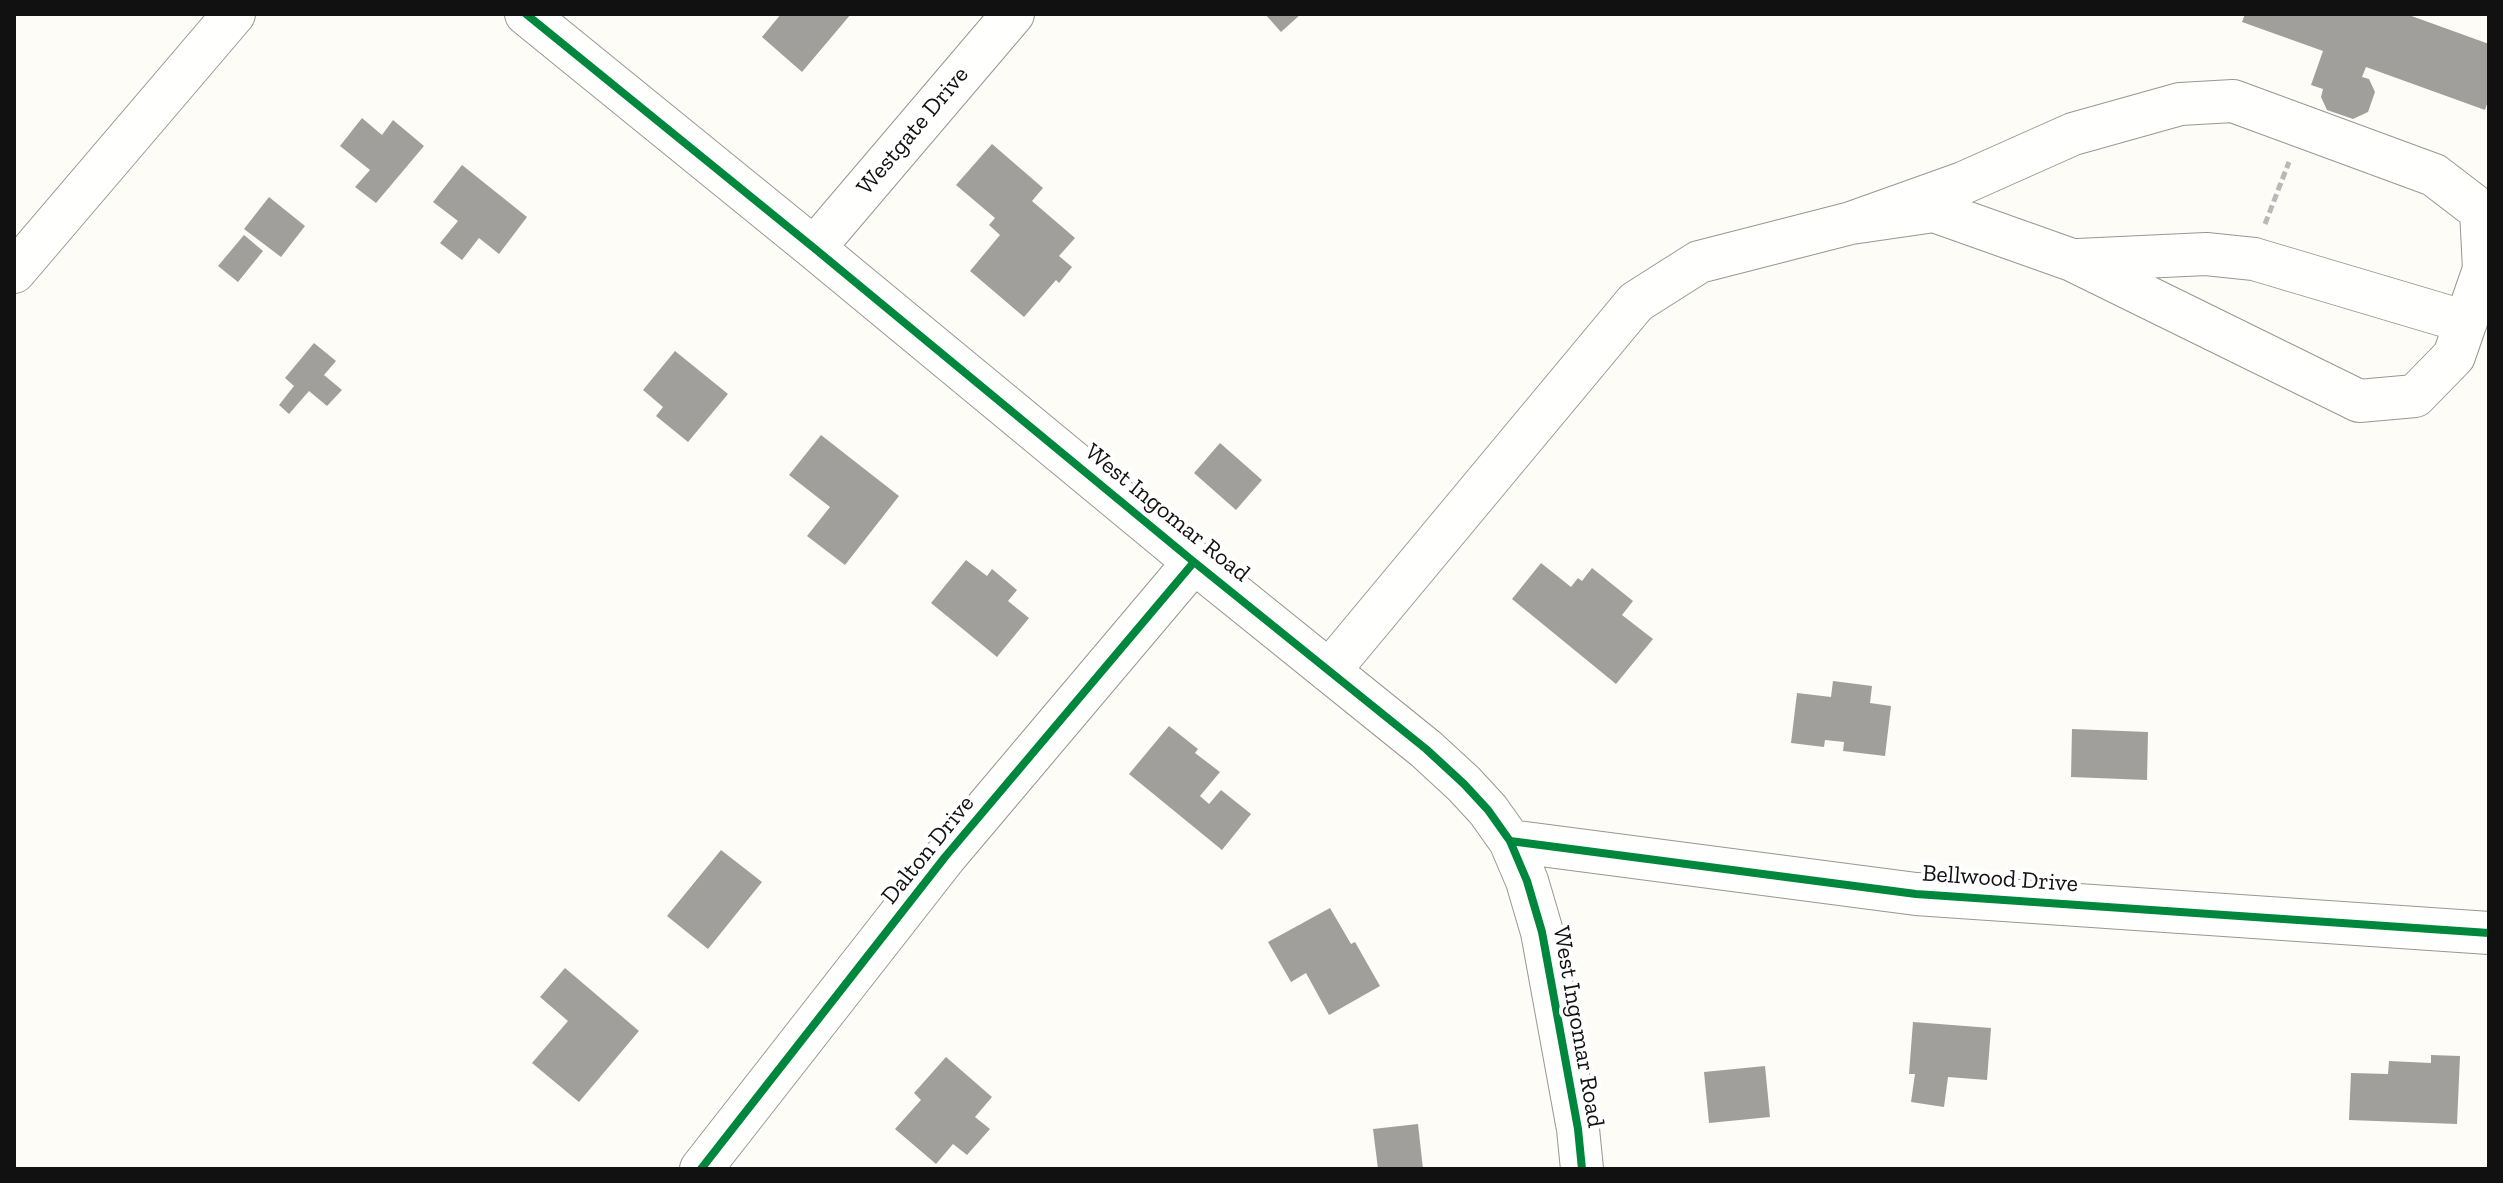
<!DOCTYPE html>
<style>
body{margin:0}
#map{position:relative;width:2503px;height:1183px;overflow:hidden;background:#fdfcf7;font-family:"Zilla Slab",serif}
canvas{display:block}
.frame{position:absolute;inset:0;border:16px solid #111;pointer-events:none}
</style>
<div id="map">
<canvas width="2503" height="1183"></canvas>
<div class="frame"></div>
</div>
<script>
const context = document.querySelector('canvas').getContext('2d');
context.lineJoin = 'round';
function fillPath(path, color) { context.fillStyle = color; context.fill(path, 'evenodd'); }
const toPath = rows => new Path2D(rows.map(r => 'M' + r).join(''));
function strokePath(path, color, width, dash) { context.strokeStyle = color; context.lineWidth = width; context.lineCap = dash ? 'butt' : 'round'; context.setLineDash(dash || []); context.stroke(path); }
function write(font, color, halo, rows, align = 'center') {
  context.font = font + ' "Zilla Slab",serif'; context.lineWidth = 8; context.setLineDash([]); context.textBaseline = 'middle'; context.strokeStyle = halo; context.fillStyle = color; for (const [text, x, y, turn = 0] of rows) {
    context.save(); context.translate(x, y); context.rotate((+turn || 0) * Math.PI / 180); context.textAlign = isNaN(turn) ? turn : align; if (halo) context.strokeText(text, 0, 0); context.fillText(text, 0, 0); context.restore();
  }
}
const building = toPath([
 [781,14,851,14,802,72,762,37],
 [1265,14,1301,14,1281,32],
 [2245,14,2406,14,2489,44,2489,98,2485,110,2366,67,2362,77,2369,79,2375,92,2368,112,2353,119,2327,110,2321,97,2323,89,2311,85,2323,51,2242,22],
 [362,118,382,135,393,120,424,146,376,203,355,187,370,170,340,146],
 [992,144,1043,188,1032,201,1075,238,1059,256,1072,267,1059,283,1056,280,1024,317,970,271,1000,235,989,225,995,218,956,185],
 [462,165,527,217,499,254,479,238,462,260,440,243,458,221,433,202],
 [269,197,305,226,281,257,244,229],
 [244,235,263,251,238,282,218,266],
 [314,343,336,361,324,375,342,390,327,406,309,391,289,414,279,405,294,386,285,378],
 [675,351,728,394,688,442,656,416,663,407,643,390],
 [821,435,899,496,845,565,807,536,830,507,789,475],
 [1220,443,1262,480,1236,510,1194,473],
 [966,560,987,576,992,569,1017,590,1008,601,1029,618,997,657,931,603],
 [1541,563,1571,587,1578,578,1582,581,1592,568,1633,601,1622,615,1653,639,1616,684,1512,599],
 [1833,681,1872,686,1870,703,1891,706,1885,756,1843,751,1844,742,1825,740,1824,747,1791,743,1797,693,1831,697],
 [1169,726,1198,749,1195,753,1220,772,1200,796,1209,804,1221,790,1251,814,1222,850,1129,774],
 [2072,729,2148,732,2147,780,2071,777],
 [721,850,762,882,708,949,667,916],
 [1330,908,1351,944,1355,942,1380,986,1329,1015,1306,973,1291,982,1268,942],
 [565,968,639,1031,579,1102,532,1063,568,1021,540,997],
 [1913,1022,1991,1028,1987,1080,1948,1077,1944,1107,1911,1102,1915,1074,1909,1074],
 [2431,1055,2460,1056,2457,1124,2349,1120,2351,1073,2388,1074,2389,1061,2431,1063],
 [946,1057,992,1097,975,1117,990,1129,967,1155,953,1144,936,1164,895,1129,921,1100,914,1093],
 [1765,1066,1770,1117,1709,1123,1704,1072],
 [1418,1124,1423,1169,1378,1169,1373,1129]
]);
const path = toPath([
 [2265,224,2289,162]
]);
const minor = toPath([
 [526,14,814,248,1194,562,1426,749,1464,784,1488,810,1510,841,1527,881,1542,932,1578,1129,1582,1169],
 [814,248,1013,14],
 [2078,260,2206,254,2254,259,2466,322],
 [14,272,234,14],
 [1329,671,1636,302,1699,262,1851,223,1934,211,2072,260,2359,401,2415,396,2454,356,2484,269,2481,211,2434,175,2233,101,2180,104,2073,134,1963,183,1851,223],
 [1510,841,1916,894,2489,933],
 [701,1169,945,857,1194,562]
]);
const cycleway = toPath([
 [526,14,814,248,1194,562,1426,749,1464,784,1488,810,1510,841,1527,881,1542,932,1578,1129,1582,1169],
 [1510,841,1916,894,2489,933],
 [701,1169,945,857,1194,562]
]);
const streetNames = [
 ["Westgate Drive",913,131,-50],
 ["West Ingomar Road",1167,513,39],
 ["Dalton Drive",928,850,-51],
 ["Bellwood Drive",2000,879,4],
 ["West Ingomar Road",1578,1027,80]
];
fillPath(building, '#a19f9c');
strokePath(minor, '#979795', 44);
strokePath(path, '#b9b9b8', 5, [8, 4]);
strokePath(minor, '#fffffe', 42);
strokePath(cycleway, '#00873e', 8);
write('24px', '#111', '#fff', streetNames);
</script>
